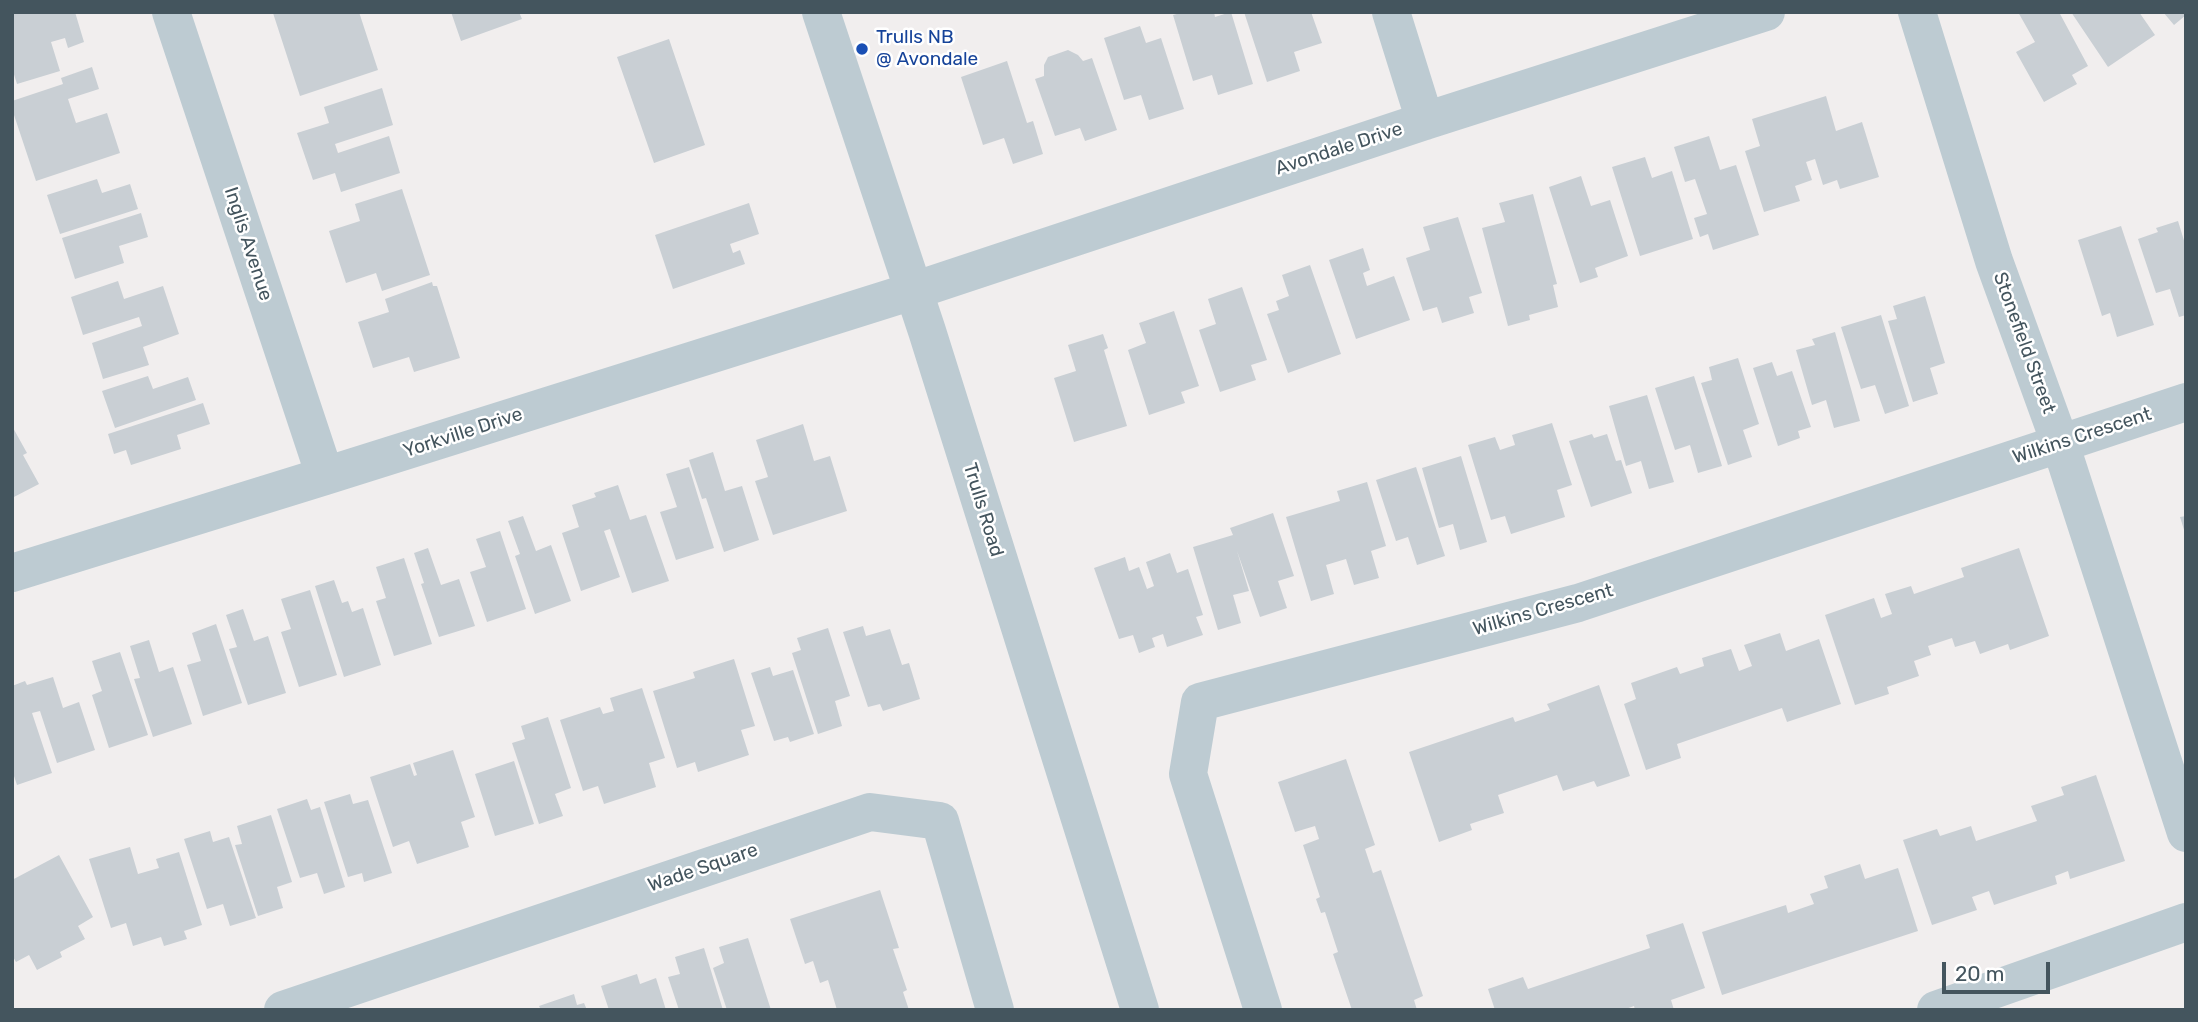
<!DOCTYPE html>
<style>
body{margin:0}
#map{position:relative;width:2198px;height:1022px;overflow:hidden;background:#f1eeee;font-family:Rubik,sans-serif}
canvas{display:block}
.frame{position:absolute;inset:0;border:14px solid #44555e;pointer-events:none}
.scale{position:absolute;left:1942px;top:962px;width:108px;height:32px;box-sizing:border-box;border:4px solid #44555e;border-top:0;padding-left:9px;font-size:21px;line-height:24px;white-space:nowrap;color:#44555e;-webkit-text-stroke:5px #fff;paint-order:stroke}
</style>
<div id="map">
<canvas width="2198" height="1022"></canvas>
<div class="frame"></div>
<div class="scale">20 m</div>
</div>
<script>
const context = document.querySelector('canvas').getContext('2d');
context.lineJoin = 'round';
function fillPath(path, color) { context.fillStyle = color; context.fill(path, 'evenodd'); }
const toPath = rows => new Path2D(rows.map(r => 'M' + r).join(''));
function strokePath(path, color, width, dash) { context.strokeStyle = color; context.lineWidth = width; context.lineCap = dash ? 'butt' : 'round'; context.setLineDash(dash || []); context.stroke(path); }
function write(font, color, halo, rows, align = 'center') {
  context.font = font + ' Rubik,sans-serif'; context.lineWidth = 5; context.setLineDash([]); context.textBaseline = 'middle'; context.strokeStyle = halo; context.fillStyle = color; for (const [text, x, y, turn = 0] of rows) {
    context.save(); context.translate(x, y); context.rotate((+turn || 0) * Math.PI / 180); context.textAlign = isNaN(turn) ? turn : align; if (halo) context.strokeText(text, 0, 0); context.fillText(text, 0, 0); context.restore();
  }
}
const building = toPath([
 [12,12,75,12,84,42,68,48,65,38,51,42,60,71,17,84,12,68],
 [275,12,359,12,378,70,300,96,273,13],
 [451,12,519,12,522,19,461,41],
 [1184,12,1214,12,1215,17,1231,12,1253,84,1218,95,1212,75,1193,81,1173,15],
 [1244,12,1311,12,1322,43,1294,52,1300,71,1267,82],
 [2018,12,2059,12,2088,66,2072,75,2077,84,2044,102,2016,52,2035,42],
 [2071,12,2139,12,2155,35,2108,67],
 [2163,12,2186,12,2186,15,2174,25],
 [1140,26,1146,43,1161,38,1184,109,1149,120,1141,95,1124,100,1104,38],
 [669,39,705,145,654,163,617,57],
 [1068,50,1078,55,1083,61,1092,58,1117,130,1085,141,1080,128,1055,136,1035,79,1044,76,1044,65,1048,57],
 [1007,61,1027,123,1033,121,1043,154,1013,164,1004,138,983,145,961,77],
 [92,67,99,89,68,99,76,123,107,113,120,153,36,181,12,109,12,101,63,84,61,78],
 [382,88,393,125,335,144,338,153,389,136,400,173,341,192,335,173,313,180,297,133,329,123,324,107],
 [1826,96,1836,131,1862,122,1879,177,1840,189,1837,180,1823,185,1815,159,1806,162,1812,180,1795,186,1800,201,1764,212,1745,151,1760,146,1752,119],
 [1709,136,1720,170,1736,165,1759,235,1713,250,1708,234,1700,237,1694,218,1707,214,1695,179,1685,182,1674,147],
 [1645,157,1652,178,1672,171,1693,239,1640,256,1612,167],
 [1581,176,1591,206,1610,200,1628,256,1595,268,1598,277,1580,283,1549,187],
 [97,179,102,193,130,184,138,209,60,234,47,195],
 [402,189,430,275,382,291,376,273,346,283,329,231,360,221,355,204],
 [1533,194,1557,284,1553,285,1558,307,1529,315,1530,320,1508,326,1482,228,1505,222,1499,203],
 [749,203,759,234,730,244,733,253,740,250,745,264,673,289,655,235],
 [141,213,148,237,119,246,124,263,75,279,62,238],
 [1458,217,1482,293,1469,297,1474,313,1442,323,1437,307,1423,311,1406,258,1430,250,1423,227],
 [2178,221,2186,247,2186,315,2179,317,2170,289,2156,293,2138,239,2158,232,2156,228],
 [2121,226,2154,325,2117,337,2110,313,2102,316,2078,240],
 [1363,248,1370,270,1363,273,1367,286,1394,276,1410,320,1356,339,1329,260],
 [1310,265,1341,354,1288,373,1267,314,1279,310,1276,301,1289,296,1282,275],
 [118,281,124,299,163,286,179,334,143,347,149,365,103,379,92,343,142,326,139,317,83,335,71,297],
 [432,282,433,286,437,286,460,358,414,372,409,357,373,368,358,322,389,312,385,299],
 [1242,287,1267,360,1251,365,1256,380,1220,392,1199,330,1216,324,1208,299],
 [1925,296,1945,363,1930,368,1938,394,1913,402,1888,321,1897,319,1893,306],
 [1174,311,1199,386,1181,392,1185,403,1149,415,1128,350,1146,343,1139,323],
 [1881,315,1909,406,1885,414,1875,385,1861,389,1841,327],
 [1835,332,1860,421,1834,428,1826,400,1812,405,1796,350,1815,345,1812,339],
 [1103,334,1108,348,1104,350,1127,426,1074,442,1054,378,1076,371,1068,345],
 [1738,358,1759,424,1743,430,1752,457,1728,465,1701,383,1712,380,1709,367],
 [1772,362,1777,376,1792,371,1811,427,1798,431,1800,438,1778,446,1753,368],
 [148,376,153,389,188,377,196,400,115,428,102,391],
 [1694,376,1722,466,1698,473,1690,445,1675,450,1655,388],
 [1647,395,1674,482,1649,489,1641,461,1626,466,1609,406],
 [203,403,210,424,177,435,181,449,131,465,126,450,114,454,108,434],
 [1552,423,1572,485,1557,490,1565,517,1511,534,1505,516,1491,520,1468,445,1495,437,1500,450,1515,445,1512,435],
 [803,424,814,461,830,456,847,511,773,535,755,481,768,477,756,440],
 [12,426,27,453,23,455,39,484,12,498],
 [1592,434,1594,438,1607,434,1616,461,1621,460,1632,493,1591,507,1569,441],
 [713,452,725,491,742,486,759,540,724,552,706,498,702,499,689,460],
 [1461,456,1487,542,1460,550,1453,524,1439,528,1422,468],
 [689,467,714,548,676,560,660,512,677,507,666,474],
 [1416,467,1445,556,1417,565,1408,537,1396,541,1376,480],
 [1367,482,1386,546,1371,551,1379,578,1354,585,1346,559,1326,565,1334,594,1311,601,1286,517,1340,501,1337,491],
 [618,485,630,520,646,515,669,581,632,593,610,529,604,531,620,577,581,591,562,533,579,527,572,505,596,497,594,493],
 [1273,513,1294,576,1278,581,1287,608,1260,617,1237,551,1249,591,1233,595,1241,623,1218,630,1193,547,1233,535,1230,528],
 [523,516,536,551,551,545,571,601,535,614,515,556,520,554,508,521],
 [2186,516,2186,533,2185,533,2180,517],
 [500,531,526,609,487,622,470,572,486,567,476,539],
 [428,548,441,585,459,579,475,626,439,637,421,584,424,583,414,553],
 [2019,548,2049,636,2010,650,2008,644,1980,654,1975,641,1955,647,1952,638,1928,646,1931,655,1914,661,1919,676,1887,687,1889,694,1855,705,1825,615,1874,598,1881,618,1892,614,1885,594,1911,586,1914,594,1964,577,1961,568],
 [1170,553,1177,573,1188,569,1203,615,1196,617,1203,635,1167,647,1163,634,1152,638,1155,647,1139,653,1133,635,1119,639,1094,568,1125,557,1129,571,1139,567,1147,589,1154,586,1146,562],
 [404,558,432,644,394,656,376,601,386,598,376,567],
 [334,580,342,603,348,601,352,612,363,608,381,665,344,677,315,586],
 [310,590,337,675,299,687,281,632,291,629,281,599],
 [243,609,254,641,268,636,286,693,248,705,229,649,237,647,226,615],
 [216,624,242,703,203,716,187,665,201,661,192,633],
 [863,626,866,636,890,629,902,665,909,663,920,699,883,711,880,704,868,707,843,632],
 [828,628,850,696,835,701,842,726,818,734,792,653,801,650,797,638],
 [1780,633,1786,651,1819,639,1841,704,1787,722,1782,708,1677,744,1681,758,1646,770,1624,704,1636,699,1631,683,1677,667,1680,674,1704,666,1702,658,1731,649,1739,671,1752,666,1744,645],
 [149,640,159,672,173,667,192,724,153,737,134,679,140,678,130,646],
 [120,652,148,735,109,748,92,695,102,691,92,661],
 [734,659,755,726,741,730,749,755,698,772,695,762,677,768,653,691,695,678,693,672],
 [770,667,773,676,793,670,814,734,790,742,788,737,774,741,751,673],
 [53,677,63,708,79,702,95,750,57,763,40,711,32,713,52,773,17,785,12,770,12,719,14,718,12,686,25,681,27,685],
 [1599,685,1630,776,1597,787,1594,781,1563,791,1557,775,1498,795,1504,813,1470,824,1472,830,1439,842,1409,752,1513,717,1515,722,1550,710,1547,704],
 [642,688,665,758,649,763,656,787,604,804,598,786,583,791,560,720,600,707,603,714,614,711,610,698],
 [548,717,571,788,555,794,563,816,539,824,512,743,525,739,521,726],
 [453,750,475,817,461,822,469,847,417,864,409,841,393,847,370,777,410,764,414,776,417,775,413,763],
 [1346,759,1375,845,1365,849,1373,873,1381,870,1423,996,1414,1000,1417,1010,1352,1010,1333,954,1338,952,1325,912,1321,913,1316,899,1320,897,1303,845,1319,839,1315,826,1295,832,1278,782],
 [514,761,534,824,495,836,475,774],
 [2096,775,2125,861,2070,879,2068,871,2055,876,2057,884,1994,905,1989,891,1972,897,1977,910,1932,925,1903,840,1937,829,1940,836,1971,826,1976,841,2037,821,2031,806,2064,795,2061,787],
 [350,794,353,804,368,800,392,873,364,882,362,873,348,877,324,802],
 [307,799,311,810,320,807,345,887,324,894,317,873,300,878,277,809],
 [271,815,292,882,277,887,283,908,258,916,235,845,242,844,237,826],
 [210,831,213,842,229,837,256,918,230,926,223,904,207,909,184,839],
 [130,847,138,874,159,868,156,859,179,852,202,925,184,931,187,939,164,946,161,937,133,946,126,923,111,928,89,859],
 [59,855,93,917,78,926,85,939,60,952,62,957,37,970,29,955,16,962,12,955,12,880],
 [1860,864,1865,879,1898,868,1918,931,1722,995,1702,932,1786,905,1788,913,1814,904,1810,894,1828,888,1824,876],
 [880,890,899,948,893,949,907,990,903,992,909,1010,837,1010,828,980,820,983,813,961,805,964,790,919],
 [1683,923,1705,988,1671,1000,1674,1010,1635,1010,1634,1006,1623,1010,1495,1010,1488,989,1523,977,1528,989,1650,948,1646,935],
 [748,938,771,1010,727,1010,713,968,724,963,719,947],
 [704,948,723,1010,679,1010,668,977,680,974,675,957],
 [637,974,640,984,656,978,666,1010,609,1010,601,986],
 [574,994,577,1005,584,1003,587,1010,541,1010,539,1006]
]);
const minor = toPath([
 [171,12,325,476],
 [821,12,927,331,1140,1010],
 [1391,12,1425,121],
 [1917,12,1994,261,2060,443,2186,833],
 [12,573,325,476,913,291,1425,121,1766,12],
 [283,1010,870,812,940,821,995,1010],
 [1263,1010,1188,774,1200,702,1578,603,2186,402],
 [1936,1010,2186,922]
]);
const markers = [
 [862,49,7,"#1a4fb4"]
];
const transitNames = [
 ["Trulls NB",876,38],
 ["@ Avondale",876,60]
];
const streetNames = [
 ["Avondale Drive",1339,149,-18],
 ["Inglis Avenue",248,244,72],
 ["Stonefield Street",2024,343,70],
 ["Yorkville Drive",463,433,-18],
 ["Wilkins Crescent",2082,436,-18],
 ["Trulls Road",983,510,73],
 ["Wilkins Crescent",1543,610,-16],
 ["Wade Square",703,868,-19]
];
fillPath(building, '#c9cfd4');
strokePath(minor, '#bdcbd2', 38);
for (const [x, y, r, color] of markers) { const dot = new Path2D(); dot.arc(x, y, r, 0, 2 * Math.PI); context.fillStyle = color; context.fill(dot); strokePath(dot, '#fff', 2.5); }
write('19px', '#164399', '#fff', transitNames, 'left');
write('19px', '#44555e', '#fff', streetNames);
</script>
